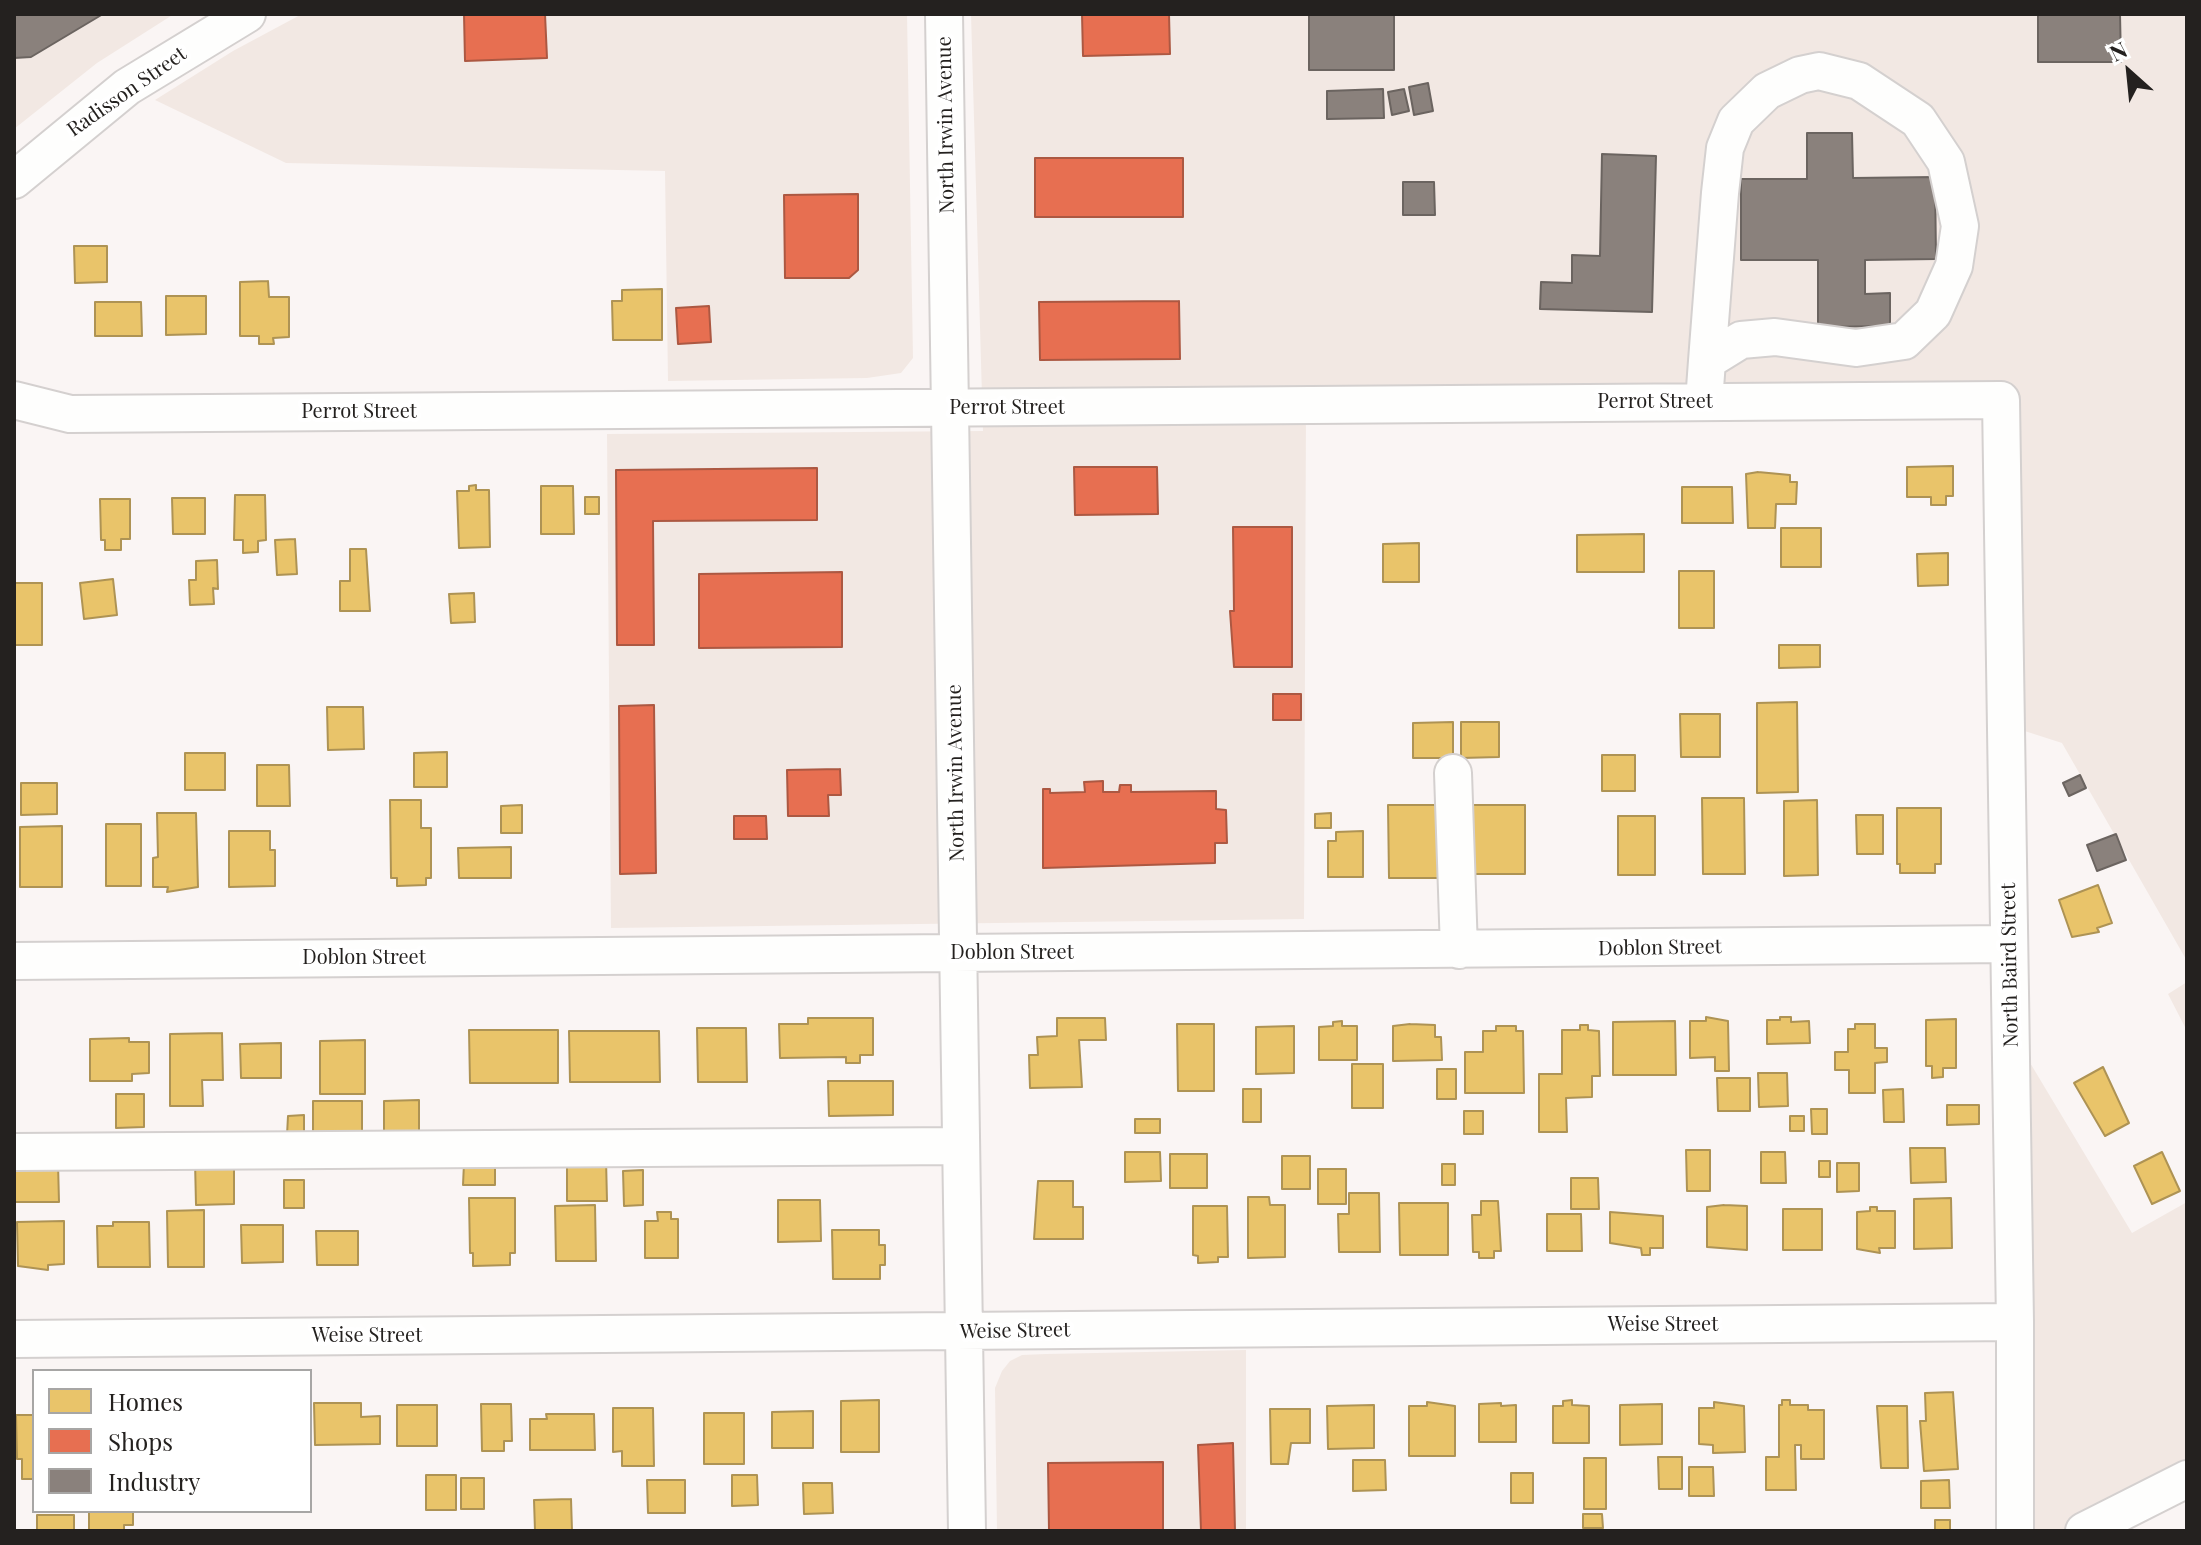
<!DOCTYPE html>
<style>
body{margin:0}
#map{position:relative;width:2201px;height:1545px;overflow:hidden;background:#faf5f4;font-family:"Playfair Display",serif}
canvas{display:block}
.frame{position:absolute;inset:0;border:16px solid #24211f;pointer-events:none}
.legend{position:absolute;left:32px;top:1369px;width:280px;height:144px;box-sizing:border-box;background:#fff;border:2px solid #a7a6a5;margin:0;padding:10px 14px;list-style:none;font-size:24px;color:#24211f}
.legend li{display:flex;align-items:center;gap:16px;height:40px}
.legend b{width:40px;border:2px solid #a7a6a5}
.north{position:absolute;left:2089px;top:32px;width:80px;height:80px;-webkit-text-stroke:6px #fff;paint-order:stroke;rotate:333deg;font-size:22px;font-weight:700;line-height:32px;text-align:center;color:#24211f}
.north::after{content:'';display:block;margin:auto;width:28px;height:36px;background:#24211f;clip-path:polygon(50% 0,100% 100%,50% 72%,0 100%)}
</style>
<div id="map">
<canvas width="2201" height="1545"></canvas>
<div class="frame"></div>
<ul class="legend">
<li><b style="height:22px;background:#e9c46a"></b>Homes</li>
<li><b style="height:22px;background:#e76f51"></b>Shops</li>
<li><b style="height:22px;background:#8a817c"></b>Industry</li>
</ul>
<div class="north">N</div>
</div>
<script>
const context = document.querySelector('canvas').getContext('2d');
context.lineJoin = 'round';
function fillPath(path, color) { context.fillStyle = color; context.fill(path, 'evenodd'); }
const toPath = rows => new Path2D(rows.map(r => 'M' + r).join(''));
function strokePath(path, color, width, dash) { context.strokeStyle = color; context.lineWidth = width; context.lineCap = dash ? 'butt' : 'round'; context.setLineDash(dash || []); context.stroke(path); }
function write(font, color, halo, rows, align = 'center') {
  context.font = font + ' "Playfair Display",serif'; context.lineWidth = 8; context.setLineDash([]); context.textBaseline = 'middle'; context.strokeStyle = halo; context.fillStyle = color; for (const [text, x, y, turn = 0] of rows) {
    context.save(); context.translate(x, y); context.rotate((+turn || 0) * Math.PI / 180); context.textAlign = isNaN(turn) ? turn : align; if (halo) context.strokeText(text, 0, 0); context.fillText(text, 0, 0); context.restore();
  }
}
const built = toPath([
 [14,14,174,14,97,63,14,129],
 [302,14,907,14,913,358,901,373,867,378,668,381,665,171,286,163,155,100,233,51],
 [971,14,2187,14,2187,961,2062,743,2006,725,2001,400,1306,406,1304,919,611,928,607,434,983,431],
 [2187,982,2187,1031,2168,994],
 [2011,1031,2132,1233,2187,1202,2187,1479,2084,1531,2015,1531],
 [1246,1350,1246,1531,997,1531,995,1388,1002,1371,1010,1361,1022,1355,1046,1354]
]);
const homes = toPath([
 [74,246,107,246,107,282,75,283,74,246],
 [268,281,269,297,289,297,289,337,273,338,274,344,259,344,259,336,240,336,240,282,268,281],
 [662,289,662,340,613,340,612,301,622,301,622,290,662,289],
 [166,296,206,296,206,334,166,335,166,296],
 [95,302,141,302,142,336,95,336,95,302],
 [1953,466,1953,496,1946,496,1946,505,1931,505,1931,497,1907,497,1907,467,1953,466],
 [1758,472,1790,475,1790,482,1797,482,1796,504,1776,504,1775,528,1748,528,1746,474,1758,472],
 [476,485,476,490,489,490,490,547,459,548,457,491,469,491,469,486,476,485],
 [541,486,573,486,574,534,541,534,541,486],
 [1682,487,1732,487,1733,523,1682,523,1682,487],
 [235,495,265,495,266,540,258,541,258,552,243,553,243,540,234,540,235,495],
 [585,497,599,497,599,514,585,514,585,497],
 [172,498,205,498,205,534,173,534,172,498],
 [100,499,130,499,130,539,121,539,121,550,105,550,105,540,101,540,100,499],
 [1781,528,1821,528,1821,567,1781,567,1781,528],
 [1644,534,1644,572,1577,572,1577,535,1644,534],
 [295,539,297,574,277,575,275,540,295,539],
 [1419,543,1419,582,1383,582,1383,544,1419,543],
 [350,549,366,549,370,611,340,611,340,581,350,581,350,549],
 [1948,553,1948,585,1918,586,1917,554,1948,553],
 [217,560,218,589,213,588,214,604,190,605,189,580,196,580,196,561,217,560],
 [1679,571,1714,571,1714,628,1679,628,1679,571],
 [113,579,117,615,84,619,80,583,113,579],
 [14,583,42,583,42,645,14,645,14,583],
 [474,593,475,622,451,623,449,594,474,593],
 [1779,645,1820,645,1820,667,1779,668,1779,645],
 [1797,702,1798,792,1757,793,1757,703,1797,702],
 [327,707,363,707,364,749,328,750,327,707],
 [1680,714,1720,714,1720,757,1681,757,1680,714],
 [1453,722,1453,758,1413,758,1413,723,1453,722],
 [1461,722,1499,722,1499,757,1461,758,1461,722],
 [447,752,447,787,414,787,414,753,447,752],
 [185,753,225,753,225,790,185,790,185,753],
 [1602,755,1635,755,1635,791,1602,791,1602,755],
 [257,765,289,765,290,806,257,806,257,765],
 [21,783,57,783,57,814,21,815,21,783],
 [1702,798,1744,798,1745,874,1703,874,1702,798],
 [390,800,421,800,421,828,431,828,431,878,426,878,426,885,397,886,397,878,391,878,390,800],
 [1817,800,1818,875,1784,876,1784,801,1817,800],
 [522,805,522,833,501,833,501,806,522,805],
 [1388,805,1437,805,1438,878,1389,878,1388,805],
 [1473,805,1525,805,1525,874,1473,874,1473,805],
 [1897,808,1941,808,1941,864,1935,864,1935,873,1900,873,1900,864,1897,864,1897,808],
 [157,813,196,813,198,887,167,892,168,887,153,887,153,858,158,857,157,813],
 [1331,813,1331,828,1315,828,1315,814,1331,813],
 [1856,815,1883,815,1883,854,1857,854,1856,815],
 [1618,816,1655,816,1655,875,1618,875,1618,816],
 [106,824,141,824,141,886,106,886,106,824],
 [62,826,62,887,20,887,20,827,62,826],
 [229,831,270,831,270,850,275,850,275,886,229,887,229,831],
 [1363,831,1363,877,1328,877,1328,841,1336,841,1336,832,1363,831],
 [511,847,511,878,459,878,458,848,511,847],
 [2098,885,2112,923,2097,928,2099,932,2072,937,2059,900,2098,885],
 [1706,1017,1728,1021,1729,1071,1715,1071,1715,1057,1690,1058,1690,1021,1706,1021,1706,1017],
 [1780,1017,1791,1017,1791,1022,1809,1021,1810,1043,1767,1044,1767,1020,1780,1020,1780,1017],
 [808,1018,873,1018,873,1055,860,1055,860,1063,846,1063,846,1057,780,1058,779,1024,808,1024,808,1018],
 [1057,1018,1105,1018,1106,1040,1079,1040,1082,1087,1030,1088,1029,1055,1038,1055,1037,1037,1057,1036,1057,1018],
 [1956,1019,1956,1068,1943,1068,1943,1077,1932,1078,1932,1066,1926,1066,1926,1020,1956,1019],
 [1342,1021,1342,1026,1357,1026,1357,1060,1319,1060,1319,1027,1333,1026,1333,1022,1342,1021],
 [1675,1021,1676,1075,1613,1075,1613,1022,1675,1021],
 [1177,1024,1214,1024,1214,1091,1178,1091,1177,1024],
 [1410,1024,1435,1025,1435,1037,1441,1037,1442,1060,1393,1061,1393,1026,1410,1024],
 [1855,1024,1875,1024,1875,1048,1887,1048,1887,1062,1875,1063,1875,1093,1849,1093,1849,1070,1835,1070,1835,1052,1848,1052,1848,1029,1855,1029,1855,1024],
 [1580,1025,1588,1025,1588,1030,1599,1031,1600,1076,1592,1076,1592,1097,1566,1098,1567,1132,1539,1132,1539,1074,1562,1074,1562,1030,1580,1030,1580,1025],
 [1294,1026,1294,1073,1256,1074,1256,1027,1294,1026],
 [1496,1026,1516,1026,1516,1031,1523,1031,1524,1093,1465,1093,1465,1052,1483,1052,1483,1031,1496,1031,1496,1026],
 [697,1028,746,1028,747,1082,698,1082,697,1028],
 [469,1030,558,1030,558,1083,470,1083,469,1030],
 [569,1031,659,1031,660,1082,570,1082,569,1031],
 [222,1033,223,1080,202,1080,203,1106,170,1106,170,1034,222,1033],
 [129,1038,129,1042,149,1042,149,1073,132,1074,132,1081,90,1081,90,1039,129,1038],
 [365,1040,365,1094,320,1094,320,1041,365,1040],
 [281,1043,281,1078,241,1078,240,1044,281,1043],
 [1352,1064,1383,1064,1383,1108,1352,1108,1352,1064],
 [2103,1067,2129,1123,2105,1136,2074,1083,2103,1067],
 [1437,1069,1456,1069,1456,1099,1437,1099,1437,1069],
 [1758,1073,1787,1073,1788,1106,1759,1107,1758,1073],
 [1717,1078,1750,1078,1750,1111,1718,1111,1717,1078],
 [828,1081,893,1081,893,1115,829,1116,828,1081],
 [1243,1089,1261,1089,1261,1122,1243,1122,1243,1089],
 [1903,1089,1904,1122,1884,1122,1883,1090,1903,1089],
 [116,1094,144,1094,144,1127,116,1128,116,1094],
 [419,1100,419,1134,384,1134,384,1101,419,1100],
 [313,1101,362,1101,362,1137,313,1137,313,1101],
 [1947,1105,1979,1105,1979,1124,1947,1125,1947,1105],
 [1811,1109,1827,1109,1827,1134,1812,1134,1811,1109],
 [1464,1111,1483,1111,1483,1134,1464,1134,1464,1111],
 [304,1115,304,1134,287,1135,288,1116,304,1115],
 [1790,1116,1804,1116,1804,1131,1790,1131,1790,1116],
 [1135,1119,1160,1119,1160,1133,1135,1133,1135,1119],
 [1910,1148,1945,1148,1946,1182,1911,1183,1910,1148],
 [1686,1150,1710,1150,1710,1191,1687,1191,1686,1150],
 [1125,1152,1160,1152,1161,1181,1125,1182,1125,1152],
 [1761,1152,1785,1152,1786,1183,1761,1183,1761,1152],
 [2162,1152,2180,1191,2152,1204,2134,1166,2162,1152],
 [1170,1154,1207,1154,1207,1188,1170,1188,1170,1154],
 [1282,1156,1310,1156,1310,1189,1282,1189,1282,1156],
 [567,1159,606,1159,607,1201,567,1201,567,1159],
 [195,1161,234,1161,234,1204,196,1205,195,1161],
 [1819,1161,1830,1161,1830,1177,1819,1177,1819,1161],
 [14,1163,58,1163,59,1202,14,1202,14,1163],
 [464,1163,495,1163,495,1185,463,1185,464,1163],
 [1837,1163,1859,1163,1859,1191,1837,1192,1837,1163],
 [1442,1164,1455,1164,1455,1185,1442,1185,1442,1164],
 [1318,1169,1346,1169,1346,1204,1318,1204,1318,1169],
 [643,1170,643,1205,624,1206,623,1171,643,1170],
 [1571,1178,1598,1178,1599,1209,1571,1209,1571,1178],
 [284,1180,304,1180,304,1208,284,1208,284,1180],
 [1038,1181,1073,1181,1073,1207,1083,1207,1083,1239,1034,1239,1038,1181],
 [1349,1193,1379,1193,1380,1252,1339,1252,1338,1214,1349,1214,1349,1193],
 [1248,1197,1269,1197,1270,1205,1285,1205,1285,1257,1248,1258,1248,1197],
 [469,1198,515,1198,515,1253,510,1253,510,1265,473,1266,473,1253,470,1253,469,1198],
 [1951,1198,1952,1248,1914,1249,1914,1199,1951,1198],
 [778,1200,820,1200,821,1241,778,1242,778,1200],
 [1481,1201,1498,1201,1501,1251,1494,1251,1494,1258,1479,1258,1479,1252,1473,1252,1472,1215,1481,1215,1481,1201],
 [1399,1203,1448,1203,1448,1255,1400,1255,1399,1203],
 [595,1205,596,1261,556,1261,555,1206,595,1205],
 [1724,1205,1747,1206,1747,1250,1707,1247,1707,1207,1724,1205],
 [1193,1206,1227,1206,1228,1257,1218,1257,1218,1262,1198,1263,1198,1256,1193,1255,1193,1206],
 [1870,1207,1877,1207,1877,1211,1895,1211,1895,1248,1879,1248,1880,1253,1857,1249,1857,1212,1870,1211,1870,1207],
 [1783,1209,1822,1209,1822,1250,1783,1250,1783,1209],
 [204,1210,204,1267,168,1267,167,1211,204,1210],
 [657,1212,671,1212,671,1219,678,1219,678,1258,645,1258,645,1221,658,1221,657,1212],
 [1610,1212,1663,1216,1663,1248,1650,1248,1650,1255,1642,1255,1641,1248,1610,1243,1610,1212],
 [1547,1214,1581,1214,1582,1251,1547,1251,1547,1214],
 [64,1221,64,1264,48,1265,48,1270,18,1266,17,1222,64,1221],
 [113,1222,149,1222,150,1267,98,1267,97,1226,113,1226,113,1222],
 [241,1225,283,1225,283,1262,242,1263,241,1225],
 [832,1230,879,1230,879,1245,885,1245,885,1265,880,1265,880,1279,833,1279,832,1230],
 [316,1231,358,1231,358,1265,317,1265,316,1231],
 [1953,1392,1958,1469,1924,1471,1920,1421,1926,1421,1925,1393,1953,1392],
 [879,1400,879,1452,841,1452,841,1401,879,1400],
 [1572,1400,1572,1405,1589,1406,1589,1443,1553,1443,1553,1406,1563,1406,1563,1401,1572,1400],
 [1782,1400,1790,1400,1790,1405,1808,1405,1808,1410,1824,1410,1824,1459,1801,1459,1801,1445,1795,1445,1796,1490,1766,1490,1766,1457,1779,1457,1779,1405,1782,1405,1782,1400],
 [1427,1402,1455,1406,1455,1456,1409,1456,1409,1406,1427,1406,1427,1402],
 [1714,1402,1744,1406,1745,1452,1713,1453,1713,1445,1699,1444,1699,1408,1714,1408,1714,1402],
 [314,1403,361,1403,361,1417,380,1416,380,1444,315,1445,314,1403],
 [1501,1403,1501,1406,1516,1405,1516,1442,1479,1442,1479,1404,1501,1403],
 [481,1404,511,1404,512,1441,504,1441,504,1451,482,1451,481,1404],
 [1662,1404,1662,1444,1620,1445,1620,1405,1662,1404],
 [397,1405,437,1405,437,1446,397,1446,397,1405],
 [1374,1405,1374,1448,1328,1449,1327,1406,1374,1405],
 [1877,1406,1907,1406,1908,1468,1881,1468,1877,1406],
 [613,1408,653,1408,654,1466,622,1466,622,1451,613,1452,613,1408],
 [1270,1409,1310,1409,1310,1443,1291,1443,1288,1464,1271,1464,1270,1409],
 [813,1411,813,1448,772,1448,772,1412,813,1411],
 [704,1413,744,1413,744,1464,704,1464,704,1413],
 [546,1414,594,1414,595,1450,530,1450,530,1419,547,1419,546,1414],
 [16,1415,34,1415,34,1479,22,1479,22,1459,17,1459,16,1415],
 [1658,1457,1682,1457,1682,1489,1659,1489,1658,1457],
 [1584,1458,1606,1458,1606,1509,1584,1509,1584,1458],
 [1353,1460,1385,1460,1386,1490,1353,1491,1353,1460],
 [1689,1467,1713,1467,1714,1496,1689,1496,1689,1467],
 [1511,1473,1533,1473,1533,1503,1511,1503,1511,1473],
 [426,1475,456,1475,456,1510,426,1510,426,1475],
 [732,1475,757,1475,758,1505,732,1506,732,1475],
 [461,1478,484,1478,484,1509,461,1509,461,1478],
 [647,1480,685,1480,685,1513,648,1513,647,1480],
 [1949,1480,1950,1508,1921,1508,1921,1481,1949,1480],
 [803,1483,832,1483,833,1513,804,1514,803,1483],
 [571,1499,572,1531,535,1531,534,1500,571,1499],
 [89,1511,133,1511,133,1525,124,1525,124,1531,89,1531,89,1511],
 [1583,1514,1602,1514,1603,1528,1583,1528,1583,1514],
 [37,1515,74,1515,74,1531,37,1531,37,1515],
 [1935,1520,1950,1520,1950,1531,1935,1531,1935,1520]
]);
const shops = toPath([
 [464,14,545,14,547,58,465,61,464,14],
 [1082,14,1169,14,1170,54,1083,56,1082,14],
 [1035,158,1183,158,1183,217,1035,217,1035,158],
 [858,194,858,270,849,278,785,278,784,195,858,194],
 [1179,301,1180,359,1040,360,1039,302,1179,301],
 [709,306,711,342,678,344,676,308,709,306],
 [1074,467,1157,467,1158,514,1075,515,1074,467],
 [817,468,817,520,653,521,654,645,617,645,616,470,817,468],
 [1233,527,1292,527,1292,667,1234,667,1230,611,1234,611,1233,527],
 [842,572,842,647,699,648,699,574,842,572],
 [1273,694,1301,694,1301,720,1273,720,1273,694],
 [654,705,656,873,620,874,619,706,654,705],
 [840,769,841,795,828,795,829,816,788,816,787,770,840,769],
 [1103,781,1103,792,1119,792,1120,785,1131,785,1131,792,1216,791,1216,809,1226,810,1227,843,1215,843,1215,863,1043,868,1043,789,1050,789,1050,793,1085,792,1084,782,1103,781],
 [734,816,766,816,767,839,734,839,734,816],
 [1233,1443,1235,1531,1201,1531,1198,1445,1233,1443],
 [1163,1462,1163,1531,1049,1531,1048,1463,1163,1462]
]);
const industry = toPath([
 [14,14,103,14,31,57,14,58,14,14],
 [1309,14,1394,14,1394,70,1309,70,1309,14],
 [2038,14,2120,14,2121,62,2038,62,2038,14],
 [1428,83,1433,111,1414,115,1409,87,1428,83],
 [1383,89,1384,118,1327,119,1327,91,1383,89],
 [1404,89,1409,111,1392,115,1388,92,1404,89],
 [1807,133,1852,133,1853,178,1935,177,1936,259,1865,260,1865,294,1890,293,1890,326,1818,327,1818,260,1741,260,1741,179,1807,179,1807,133],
 [1602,154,1656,156,1652,312,1540,309,1541,282,1572,283,1572,255,1600,256,1602,154],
 [1403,182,1434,182,1435,215,1403,215,1403,182],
 [2080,775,2086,788,2069,796,2063,783,2080,775],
 [2116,834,2126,860,2097,871,2087,845,2116,834]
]);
const minor = toPath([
 [944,14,967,1531],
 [14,180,127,87,247,14],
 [14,400,70,414,2001,400,2015,1322,2015,1531],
 [1704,402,1707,361,1720,193,1725,148,1736,121,1767,91,1800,75,1819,71,1859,81,1918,120,1946,162,1960,226,1954,266,1933,313,1904,341,1856,348,1775,337,1741,340,1707,361],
 [1453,773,1459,950],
 [14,961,2009,944],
 [14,1152,961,1146],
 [14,1339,2015,1322],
 [2084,1531,2187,1479]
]);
const streetNames = [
 ["Radisson Street",127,92,-35],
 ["North Irwin Avenue",946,125,-91],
 ["Perrot Street",1655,402],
 ["Perrot Street",1007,408],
 ["Perrot Street",359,412],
 ["North Irwin Avenue",956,773,-91],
 ["Doblon Street",1660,948,-1],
 ["Doblon Street",1012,953],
 ["Doblon Street",364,958],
 ["North Baird Street",2010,965,-91],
 ["Weise Street",1663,1325],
 ["Weise Street",1015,1331,-1],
 ["Weise Street",367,1336]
];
fillPath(built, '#f2e8e3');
fillPath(homes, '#e9c46a');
strokePath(homes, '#ae9354', 2);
fillPath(shops, '#e76f51');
strokePath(shops, '#ac5842', 2);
fillPath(industry, '#8a817c');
strokePath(industry, '#6b6460', 2);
strokePath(minor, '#d4d0cf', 40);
strokePath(minor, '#fefefd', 36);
write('20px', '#24211f', '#fff', streetNames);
</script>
